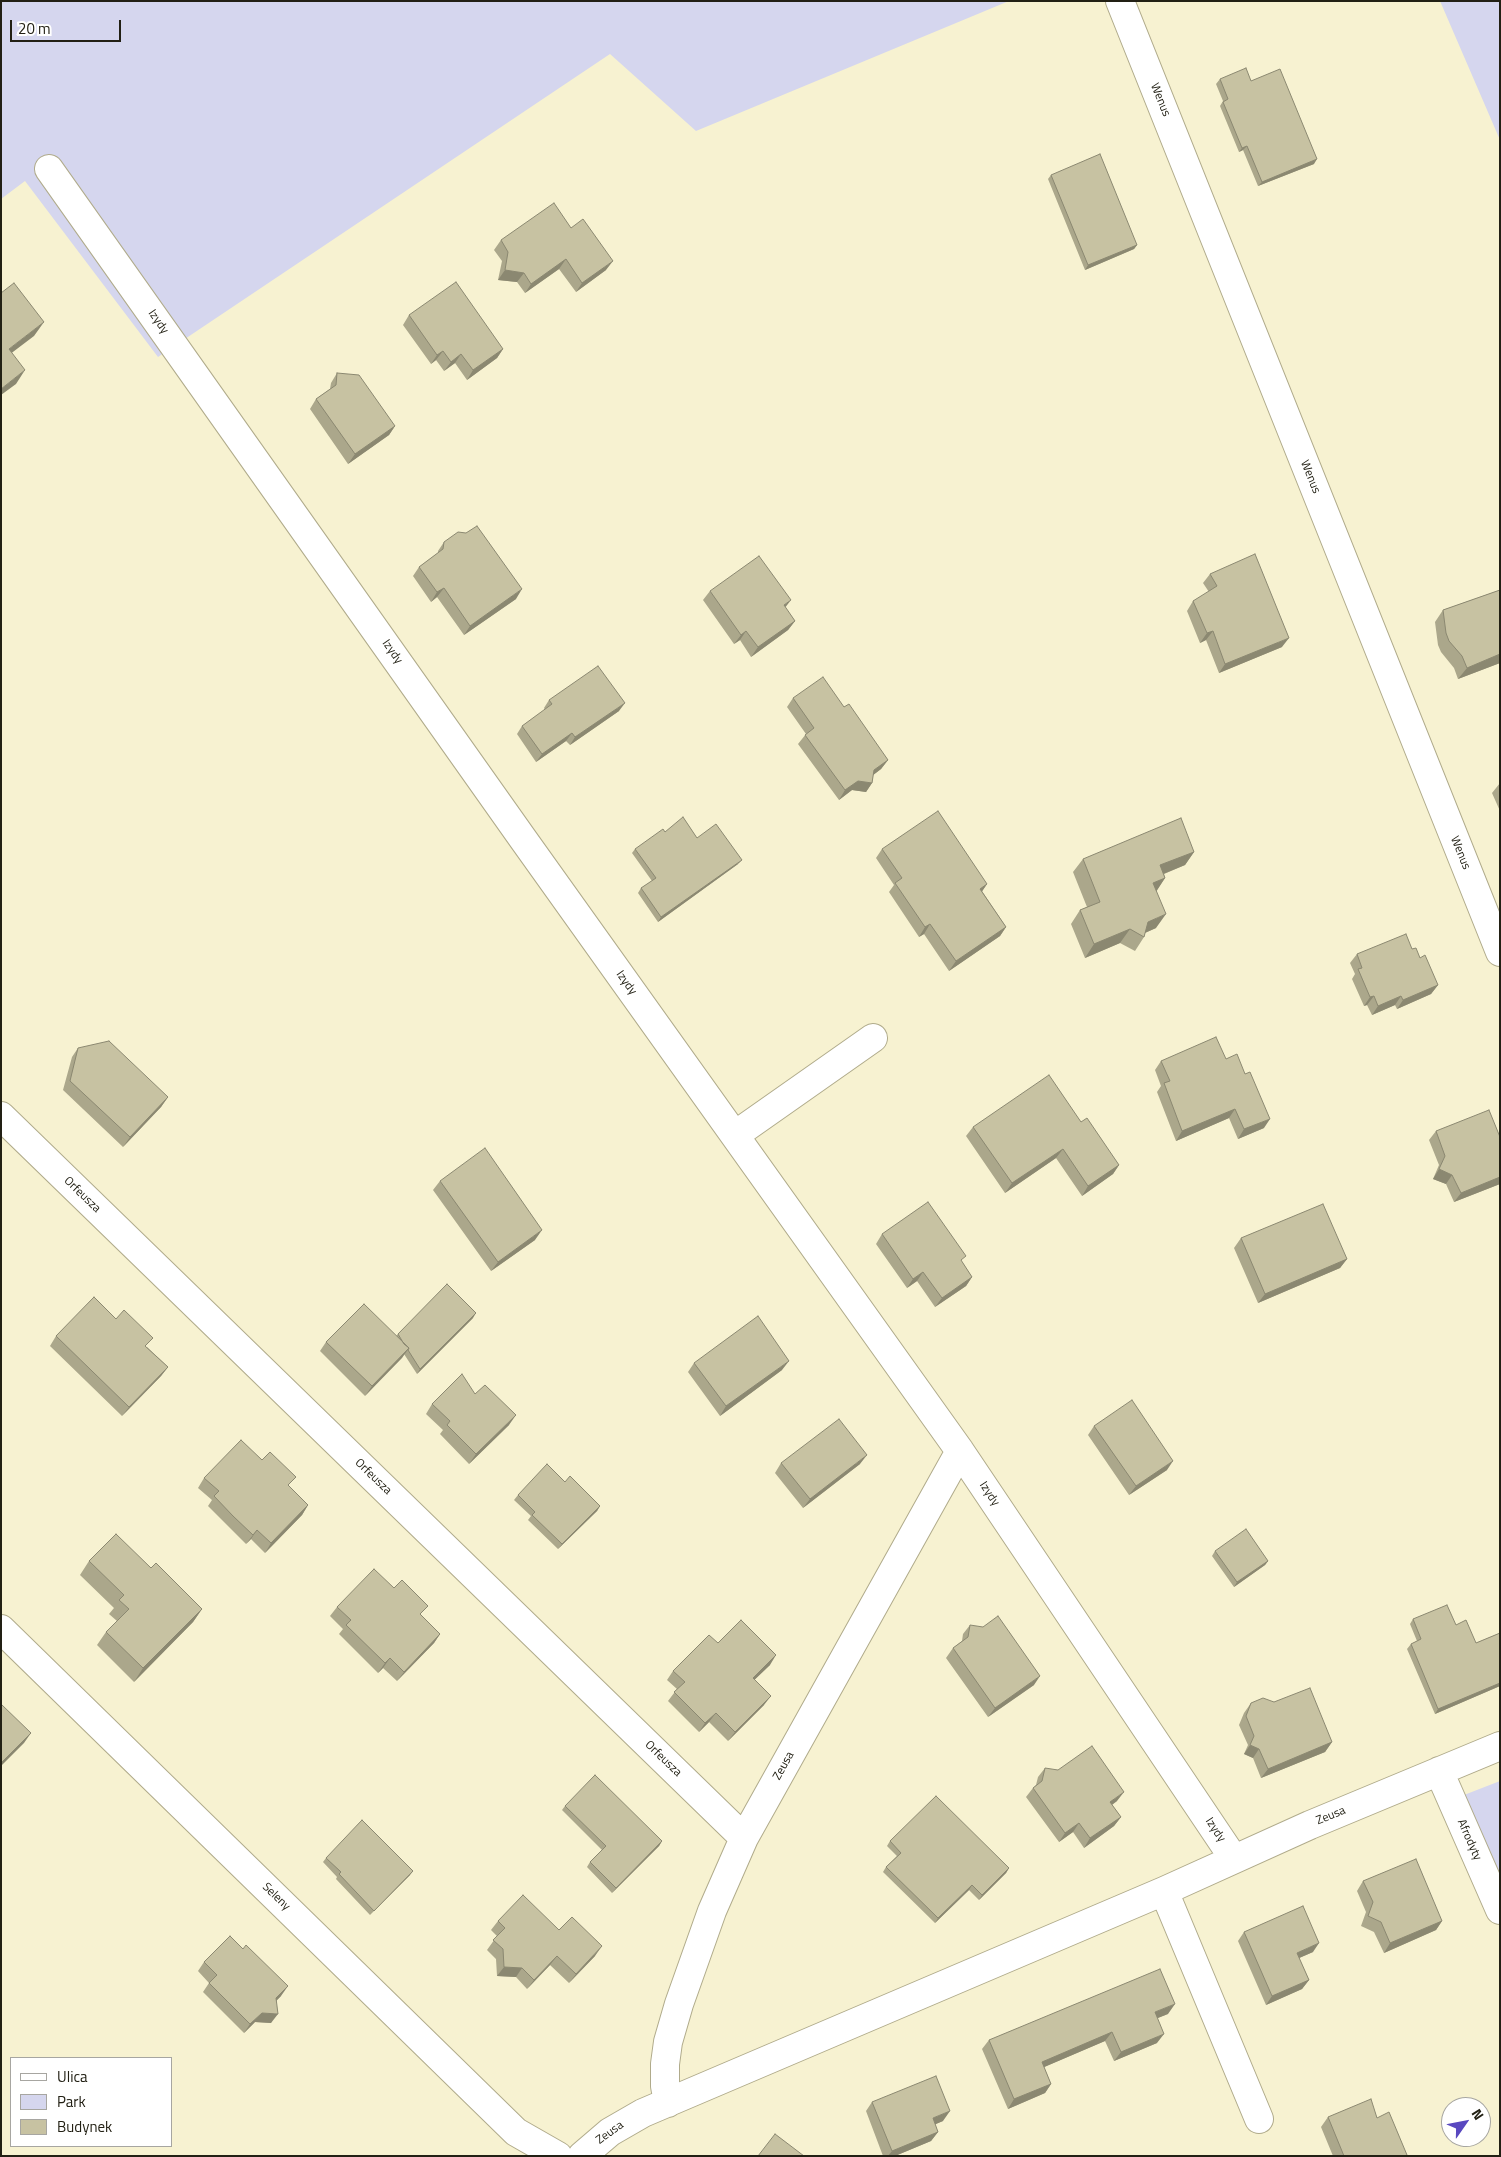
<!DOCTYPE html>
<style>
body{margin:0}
#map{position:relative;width:1501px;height:2157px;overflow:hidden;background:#f7f2d1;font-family:"Titillium Web",sans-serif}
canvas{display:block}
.frame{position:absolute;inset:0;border:2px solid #222014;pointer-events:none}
.legend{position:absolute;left:10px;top:2057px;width:162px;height:90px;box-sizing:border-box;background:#fff;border:1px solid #a7a6a1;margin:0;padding:6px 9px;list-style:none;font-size:15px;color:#222014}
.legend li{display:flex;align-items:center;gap:10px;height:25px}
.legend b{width:25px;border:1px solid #a7a6a1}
.north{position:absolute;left:1441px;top:2097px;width:50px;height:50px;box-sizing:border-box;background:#fff;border:1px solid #a7a6a1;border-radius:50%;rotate:57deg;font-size:14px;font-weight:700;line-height:20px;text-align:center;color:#222014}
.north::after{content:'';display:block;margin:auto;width:18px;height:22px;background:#5948c0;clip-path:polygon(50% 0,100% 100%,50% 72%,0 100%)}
.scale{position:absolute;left:10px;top:20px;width:111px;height:22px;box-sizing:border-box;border:2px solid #222014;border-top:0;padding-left:6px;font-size:15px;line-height:18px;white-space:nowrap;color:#222014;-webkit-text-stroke:4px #fff;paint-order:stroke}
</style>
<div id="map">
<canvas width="1501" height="2157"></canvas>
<div class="frame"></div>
<ul class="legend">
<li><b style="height:6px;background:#fff"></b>Ulica</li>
<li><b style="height:14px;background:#d5d6ee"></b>Park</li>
<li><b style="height:14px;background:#c7c2a2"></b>Budynek</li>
</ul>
<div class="north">N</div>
<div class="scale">20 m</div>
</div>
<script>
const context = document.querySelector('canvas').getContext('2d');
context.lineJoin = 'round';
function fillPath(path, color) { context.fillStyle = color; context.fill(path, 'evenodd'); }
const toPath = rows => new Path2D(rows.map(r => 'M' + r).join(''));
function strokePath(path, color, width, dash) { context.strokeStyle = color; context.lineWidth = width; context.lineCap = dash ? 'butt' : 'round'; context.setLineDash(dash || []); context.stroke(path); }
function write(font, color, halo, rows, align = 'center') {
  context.font = font + ' "Titillium Web",sans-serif'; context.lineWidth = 4; context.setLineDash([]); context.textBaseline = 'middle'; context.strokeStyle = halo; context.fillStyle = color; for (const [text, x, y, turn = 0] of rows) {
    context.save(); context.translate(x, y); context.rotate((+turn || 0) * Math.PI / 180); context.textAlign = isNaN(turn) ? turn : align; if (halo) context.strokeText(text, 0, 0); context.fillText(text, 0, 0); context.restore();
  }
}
const green = toPath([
 [1,1,1009,1,696,131,610,54,158,357,25,181,1,199],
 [1440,1,1500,1,1500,140],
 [1500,1781,1500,1875,1464,1795]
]);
const minor = toPath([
 [1120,1,1500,952],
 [49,169,523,839,960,1451,1234,1859],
 [1,1116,744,1838],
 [735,1135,873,1038],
 [1,1629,516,2132,558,2156],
 [1439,1771,1500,1910],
 [1164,1891,1259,2119],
 [668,2103,665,2086,665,2064,668,2042,679,2004,712,1911,744,1838,960,1451],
 [582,2156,610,2132,643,2113,1164,1891,1310,1825,1500,1746]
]);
const wall = toPath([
 [1220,79,1251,81,1314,164,1258,186,1243,150,1239,152,1220,106,1223,101,1216,84],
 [1051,175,1137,245,1134,249,1085,270,1048,179],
 [571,228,606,270,576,292,559,269,525,293,517,282,498,280,502,261,494,250,501,240],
 [409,315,503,349,497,358,467,380,455,363,444,371,436,360,431,364,403,325],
 [337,373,395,426,389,435,348,464,310,409,316,399,330,389,331,383],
 [444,542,516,599,464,635,437,597,431,602,413,576,419,567,438,553,438,551],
 [1210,574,1282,647,1219,673,1206,640,1200,643,1187,611,1193,601,1209,592,1203,583],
 [1500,590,1500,663,1458,679,1454,668,1441,652,1438,645,1435,622,1443,610],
 [710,591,785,608,795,621,788,630,751,657,740,640,734,644,703,600],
 [793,698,844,707,888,760,881,769,873,775,872,783,866,792,852,790,839,800,798,744,806,734,787,707],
 [549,700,619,711,570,745,566,741,536,762,517,734,522,726,545,710,544,708],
 [1500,783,1500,811,1492,793],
 [665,832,697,838,738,864,658,922,638,893,641,888,652,881,632,853,635,849],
 [882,849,987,884,982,891,1006,927,1000,936,949,971,924,934,919,937,889,892,894,885,876,858],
 [1194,852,1185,865,1164,874,1165,878,1156,891,1156,928,1145,933,1144,937,1135,951,1120,943,1085,958,1071,924,1080,910,1087,907,1073,872,1083,859],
 [1412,949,1438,985,1431,994,1397,1009,1395,1005,1372,1015,1367,1005,1364,1006,1352,979,1355,974,1350,963,1357,954],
 [78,1048,168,1097,161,1107,123,1147,63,1090,72,1057],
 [1226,1059,1264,1128,1238,1139,1229,1118,1176,1141,1157,1092,1161,1086,1155,1070,1161,1061],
 [1081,1122,1119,1165,1113,1174,1082,1196,1056,1158,1005,1193,966,1136,973,1127],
 [1436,1131,1500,1137,1500,1184,1454,1202,1446,1184,1433,1179,1439,1165,1429,1140],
 [440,1181,535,1240,491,1271,433,1190],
 [882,1234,962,1262,972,1277,966,1286,935,1307,917,1281,907,1288,876,1244],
 [1241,1238,1347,1259,1340,1268,1258,1303,1234,1248],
 [473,1318,417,1374,404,1354,365,1396,320,1351,326,1342,396,1336,398,1334],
 [56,1336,147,1347,168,1367,161,1376,122,1416,50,1346],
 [694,1363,782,1370,720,1416,688,1372],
 [475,1394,509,1425,469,1464,440,1434,443,1430,426,1414,432,1404],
 [1094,1426,1167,1470,1129,1495,1088,1435],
 [781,1463,860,1464,803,1508,775,1473],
 [204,1478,289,1487,308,1505,302,1515,265,1553,251,1539,246,1544,208,1506,212,1500,198,1488],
 [565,1482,600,1506,597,1511,558,1549,528,1520,531,1516,514,1500,518,1495],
 [1215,1551,1268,1561,1265,1565,1234,1587,1212,1556],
 [89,1561,151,1568,202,1609,193,1622,134,1682,97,1645,106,1632,117,1621,109,1614,114,1608,80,1575],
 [394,1588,440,1634,434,1643,397,1681,383,1668,378,1673,339,1634,343,1629,330,1616,337,1607],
 [1413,1619,1456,1625,1476,1643,1500,1633,1500,1686,1435,1714,1407,1649,1411,1644,1417,1641,1410,1624],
 [970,1625,1034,1685,988,1717,946,1658,953,1648,962,1641,963,1634],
 [718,1643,770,1665,754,1680,764,1705,728,1741,709,1722,699,1732,668,1701,677,1689,667,1680,673,1671],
 [1251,1703,1332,1742,1325,1752,1261,1778,1253,1758,1244,1754,1248,1745,1239,1725,1244,1713],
 [1045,1768,1117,1801,1112,1805,1121,1817,1114,1826,1084,1848,1073,1832,1059,1842,1026,1797,1033,1788,1036,1785,1038,1777],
 [565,1806,662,1841,659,1846,612,1893,587,1867,590,1862,602,1850,562,1810],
 [890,1841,1009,1868,1006,1873,979,1900,969,1890,935,1923,883,1872,886,1867,897,1856,887,1846],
 [326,1858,410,1875,370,1915,336,1879,337,1877,323,1862],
 [1363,1881,1442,1921,1436,1930,1384,1953,1374,1932,1361,1926,1366,1912,1357,1891],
 [498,1921,559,1930,595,1956,569,1983,550,1965,527,1989,516,1977,497,1976,496,1959,487,1950,497,1936,491,1930],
 [1244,1932,1313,1952,1299,1958,1309,1980,1302,1989,1266,2005,1238,1941],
 [204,1962,281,1996,277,2000,271,2023,255,2022,244,2033,203,1992,209,1983,198,1971],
 [1168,2014,1157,2018,1157,2043,1114,2061,1105,2041,1044,2067,1051,2084,1045,2093,1008,2109,982,2049,989,2040],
 [872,2102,943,2121,935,2124,938,2132,931,2141,895,2156,883,2156,866,2111],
 [1328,2117,1377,2118,1407,2156,1333,2156,1321,2127]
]);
const shadedWall = toPath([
 [1247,146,1243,150,1239,152,1242,148],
 [1317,159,1314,164,1258,186,1262,182],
 [1137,245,1134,249,1085,270,1088,265],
 [566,259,559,269,525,293,531,284],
 [613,261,606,270,576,292,582,283],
 [505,270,524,273,517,282,498,280],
 [44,322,34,336,1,361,9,349],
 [503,349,497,358,467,380,473,370],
 [443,351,436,360,431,364,437,355],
 [461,354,455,363,444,371,451,362],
 [25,370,16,384,1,395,1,389],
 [395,426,389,435,348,464,355,454],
 [444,588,437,597,431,602,437,592],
 [522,589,516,599,464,635,470,626],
 [791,600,784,609,784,605],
 [795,621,788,630,751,657,758,647],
 [746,631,740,640,734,644,741,635],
 [1213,631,1206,640,1200,643,1207,633],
 [1289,638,1282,647,1219,673,1225,664],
 [1500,654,1500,663,1458,679,1467,668],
 [625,703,619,711,570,745,575,737],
 [572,733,566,741,536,762,542,754],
 [888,760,881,769,868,779,874,770],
 [858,781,872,783,866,792,852,790,839,800,845,790],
 [1194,852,1185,865,1151,879,1160,865],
 [742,860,738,864,658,922,661,917],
 [1165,878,1156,892,1153,883],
 [987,884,981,893,980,889],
 [1166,914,1156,928,1140,935,1148,922],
 [930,924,924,934,919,937,925,927],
 [1006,927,1000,936,949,971,956,961],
 [1130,929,1120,943,1085,958,1094,944],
 [1438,985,1431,994,1397,1009,1403,1000],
 [1374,996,1367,1005,1364,1006,1370,997],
 [1401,996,1395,1005,1372,1015,1378,1006],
 [168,1097,161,1107,123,1147,130,1137],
 [1235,1109,1229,1118,1176,1141,1182,1131],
 [1270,1119,1264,1128,1238,1139,1244,1129],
 [1063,1149,1056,1158,1005,1193,1012,1183],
 [1119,1165,1113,1174,1082,1196,1088,1186],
 [1439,1169,1452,1175,1446,1184,1433,1179],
 [1500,1177,1500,1184,1454,1202,1461,1193],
 [542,1230,535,1240,491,1271,498,1262],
 [1347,1259,1340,1268,1258,1303,1265,1294],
 [923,1272,917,1281,907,1288,913,1279],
 [972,1277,966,1286,935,1307,942,1298],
 [476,1313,473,1318,417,1374,420,1369],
 [409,1348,402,1358,365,1396,372,1386],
 [789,1361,782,1370,720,1416,726,1406],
 [168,1367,161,1376,122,1416,129,1407],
 [516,1415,509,1425,469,1464,476,1454],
 [867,1455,860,1464,803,1508,810,1499],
 [1173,1461,1167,1470,1129,1495,1136,1486],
 [308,1505,302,1515,265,1553,271,1543],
 [600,1506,597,1511,558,1549,562,1544],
 [257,1530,251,1539,246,1544,253,1535],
 [1268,1561,1265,1565,1234,1587,1237,1582],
 [202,1609,193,1622,134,1682,143,1668],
 [440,1634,434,1643,397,1681,404,1672],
 [776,1655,770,1665,746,1688,753,1678],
 [390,1658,383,1668,378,1673,385,1663],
 [1040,1676,1034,1685,988,1717,995,1708],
 [1500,1683,1500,1686,1435,1714,1438,1709],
 [771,1696,764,1705,728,1741,735,1732],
 [716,1713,709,1722,699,1732,705,1723],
 [31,1733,24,1743,1,1766,1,1763],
 [1332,1742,1325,1752,1261,1778,1268,1769],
 [1250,1745,1259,1749,1253,1758,1244,1754],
 [1124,1792,1117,1801,1103,1811,1110,1802],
 [1121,1817,1114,1826,1084,1848,1090,1838],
 [1079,1823,1073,1832,1059,1842,1065,1833],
 [662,1841,659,1846,612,1893,616,1888],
 [1009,1868,1006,1873,979,1900,982,1895],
 [413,1871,410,1875,370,1915,374,1911],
 [972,1885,969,1890,935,1923,938,1918],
 [1442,1921,1436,1930,1384,1953,1390,1943],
 [1319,1943,1313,1952,1290,1962,1297,1953],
 [602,1946,595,1956,569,1983,576,1974],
 [557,1956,550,1965,527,1989,534,1980],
 [504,1967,522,1968,516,1977,497,1976],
 [1309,1980,1302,1989,1266,2005,1272,1996],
 [288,1986,281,1996,270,2007,276,1998],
 [1175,2004,1168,2014,1148,2022,1155,2012],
 [262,2013,278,2014,271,2023,255,2022,244,2033,250,2024],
 [1112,2032,1105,2041,1035,2071,1042,2062],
 [1164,2034,1157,2043,1114,2061,1121,2052],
 [1051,2084,1045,2093,1008,2109,1014,2099],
 [950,2111,943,2121,927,2128,933,2118],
 [938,2132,931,2141,895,2156,888,2156,892,2151]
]);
const building = toPath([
 [1246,68,1251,81,1280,69,1317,159,1262,182,1247,146,1242,148,1223,102,1228,99,1220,79,1246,68],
 [1100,154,1137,245,1088,265,1051,175,1100,154],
 [554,203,571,228,583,219,613,261,582,283,566,259,531,284,524,273,505,270,508,252,501,240,554,203],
 [456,282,503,349,473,370,461,354,451,362,443,351,437,355,409,315,456,282],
 [14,283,44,322,9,349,25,370,1,389,1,293,14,283],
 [337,373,359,375,395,426,355,454,316,399,336,385,337,373],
 [477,526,522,589,470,626,444,588,437,592,419,567,443,549,444,542,458,532,466,533,477,526],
 [1255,554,1289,638,1225,664,1213,631,1207,633,1193,601,1217,586,1210,574,1255,554],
 [759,556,791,600,784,605,795,621,758,647,746,631,741,635,710,591,759,556],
 [1500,590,1500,654,1467,668,1462,656,1449,641,1446,633,1443,610,1500,590],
 [598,666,625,703,575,737,572,733,542,754,522,726,552,704,549,700,598,666],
 [823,677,844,707,849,704,888,760,874,770,872,783,858,781,845,790,805,735,814,728,793,698,823,677],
 [938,811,987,884,980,889,1006,927,956,961,930,924,925,927,895,883,902,878,882,849,938,811],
 [683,817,697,838,716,824,742,860,661,917,641,888,656,878,635,849,663,829,665,832,683,817],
 [1181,818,1194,852,1160,865,1165,878,1153,883,1166,914,1148,922,1144,937,1130,929,1094,944,1080,910,1100,902,1083,859,1181,818],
 [1406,934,1412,949,1416,948,1420,958,1425,955,1438,985,1403,1000,1401,996,1378,1006,1374,996,1370,997,1358,969,1362,968,1357,954,1406,934],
 [1216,1037,1226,1059,1237,1054,1245,1074,1250,1072,1270,1119,1244,1129,1235,1109,1182,1131,1164,1083,1170,1081,1161,1061,1216,1037],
 [109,1041,168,1097,130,1137,70,1081,78,1048,109,1041],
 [1049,1075,1081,1122,1087,1118,1119,1165,1088,1186,1063,1149,1012,1183,973,1127,1049,1075],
 [1489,1110,1500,1137,1500,1177,1461,1193,1452,1175,1439,1169,1445,1156,1436,1131,1489,1110],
 [485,1148,542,1230,498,1262,440,1181,485,1148],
 [928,1202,966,1256,961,1260,972,1277,942,1298,923,1272,913,1279,882,1234,928,1202],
 [1323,1204,1347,1259,1265,1294,1241,1238,1323,1204],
 [447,1284,476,1313,420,1369,408,1350,409,1348,404,1344,398,1334,447,1284],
 [94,1297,116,1319,124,1310,153,1338,145,1346,168,1367,129,1407,56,1336,94,1297],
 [364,1304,409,1348,372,1386,326,1342,364,1304],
 [758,1316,789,1361,726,1406,694,1363,758,1316],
 [462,1374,475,1394,485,1385,516,1415,476,1454,447,1425,450,1421,432,1404,462,1374],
 [1132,1400,1173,1461,1136,1486,1094,1426,1132,1400],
 [839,1419,867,1455,810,1499,781,1463,839,1419],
 [241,1440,262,1460,270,1452,296,1477,288,1485,308,1505,271,1543,257,1530,253,1535,233,1516,214,1496,219,1491,204,1478,241,1440],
 [547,1464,565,1482,570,1476,600,1506,562,1544,532,1515,535,1512,518,1495,547,1464],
 [1246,1529,1268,1561,1237,1582,1215,1551,1246,1529],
 [116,1534,151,1568,156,1563,202,1609,143,1668,106,1632,129,1609,119,1600,124,1595,89,1561,116,1534],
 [374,1569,394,1588,402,1580,428,1606,420,1614,440,1634,404,1672,390,1658,385,1663,346,1625,351,1620,337,1607,374,1569],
 [1447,1605,1456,1625,1466,1620,1476,1643,1500,1633,1500,1683,1438,1709,1411,1644,1421,1639,1413,1619,1447,1605],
 [998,1616,1040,1676,995,1708,953,1648,968,1637,970,1625,983,1627,998,1616],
 [741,1620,776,1655,753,1678,771,1696,735,1732,716,1713,705,1723,674,1692,685,1682,673,1671,709,1635,718,1643,741,1620],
 [1310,1688,1332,1742,1268,1769,1259,1749,1250,1745,1254,1736,1246,1716,1251,1703,1263,1698,1274,1702,1310,1688],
 [1,1704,31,1733,1,1763,1,1704],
 [1092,1746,1124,1792,1110,1802,1121,1817,1090,1838,1079,1823,1065,1833,1033,1788,1042,1781,1045,1768,1058,1770,1092,1746],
 [595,1775,662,1841,616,1888,590,1862,606,1846,565,1806,595,1775],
 [936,1796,1009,1868,982,1895,972,1885,938,1918,886,1867,901,1853,890,1841,936,1796],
 [362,1820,413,1871,374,1911,339,1874,341,1872,326,1858,362,1820],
 [1416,1859,1442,1921,1390,1943,1381,1922,1368,1916,1373,1902,1363,1881,1416,1859],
 [523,1895,559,1930,572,1917,602,1946,576,1974,557,1956,534,1980,522,1968,504,1967,503,1949,493,1940,505,1928,498,1921,523,1895],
 [1303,1906,1319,1943,1297,1953,1309,1980,1272,1996,1244,1932,1303,1906],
 [230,1936,243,1949,246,1945,288,1986,276,1998,278,2014,262,2013,250,2024,209,1983,217,1975,204,1962,230,1936],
 [1160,1969,1175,2004,1155,2012,1164,2034,1121,2052,1112,2032,1042,2062,1051,2084,1014,2099,989,2040,1160,1969],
 [936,2076,950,2111,933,2118,938,2132,892,2151,872,2102,936,2076],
 [1371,2099,1377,2118,1389,2112,1407,2155,1405,2156,1344,2156,1328,2117,1371,2099],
 [775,2134,804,2156,758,2156,775,2134]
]);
const streetNames = [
 ["Wenus",1160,100,68],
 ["Izydy",158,322,55],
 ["Wenus",1310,477,68],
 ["Izydy",392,652,55],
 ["Wenus",1460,853,68],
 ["Izydy",626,983,54],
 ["Orfeusza",82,1195,44],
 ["Orfeusza",373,1477,44],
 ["Izydy",989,1494,56],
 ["Orfeusza",663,1759,44],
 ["Zeusa",784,1766,-61],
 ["Zeusa",1331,1816,-22],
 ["Izydy",1215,1830,56],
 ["Afrodyty",1469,1840,66],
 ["Seleny",276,1897,44],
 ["Zeusa",610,2133,-36]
];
fillPath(green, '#d5d6ee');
strokePath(minor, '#b0ab8b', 30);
strokePath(minor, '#fff', 28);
fillPath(wall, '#aba78b');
fillPath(shadedWall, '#8b8871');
fillPath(building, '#c7c2a2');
strokePath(building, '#8b8871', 1);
write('12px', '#222014', '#fff', streetNames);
</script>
